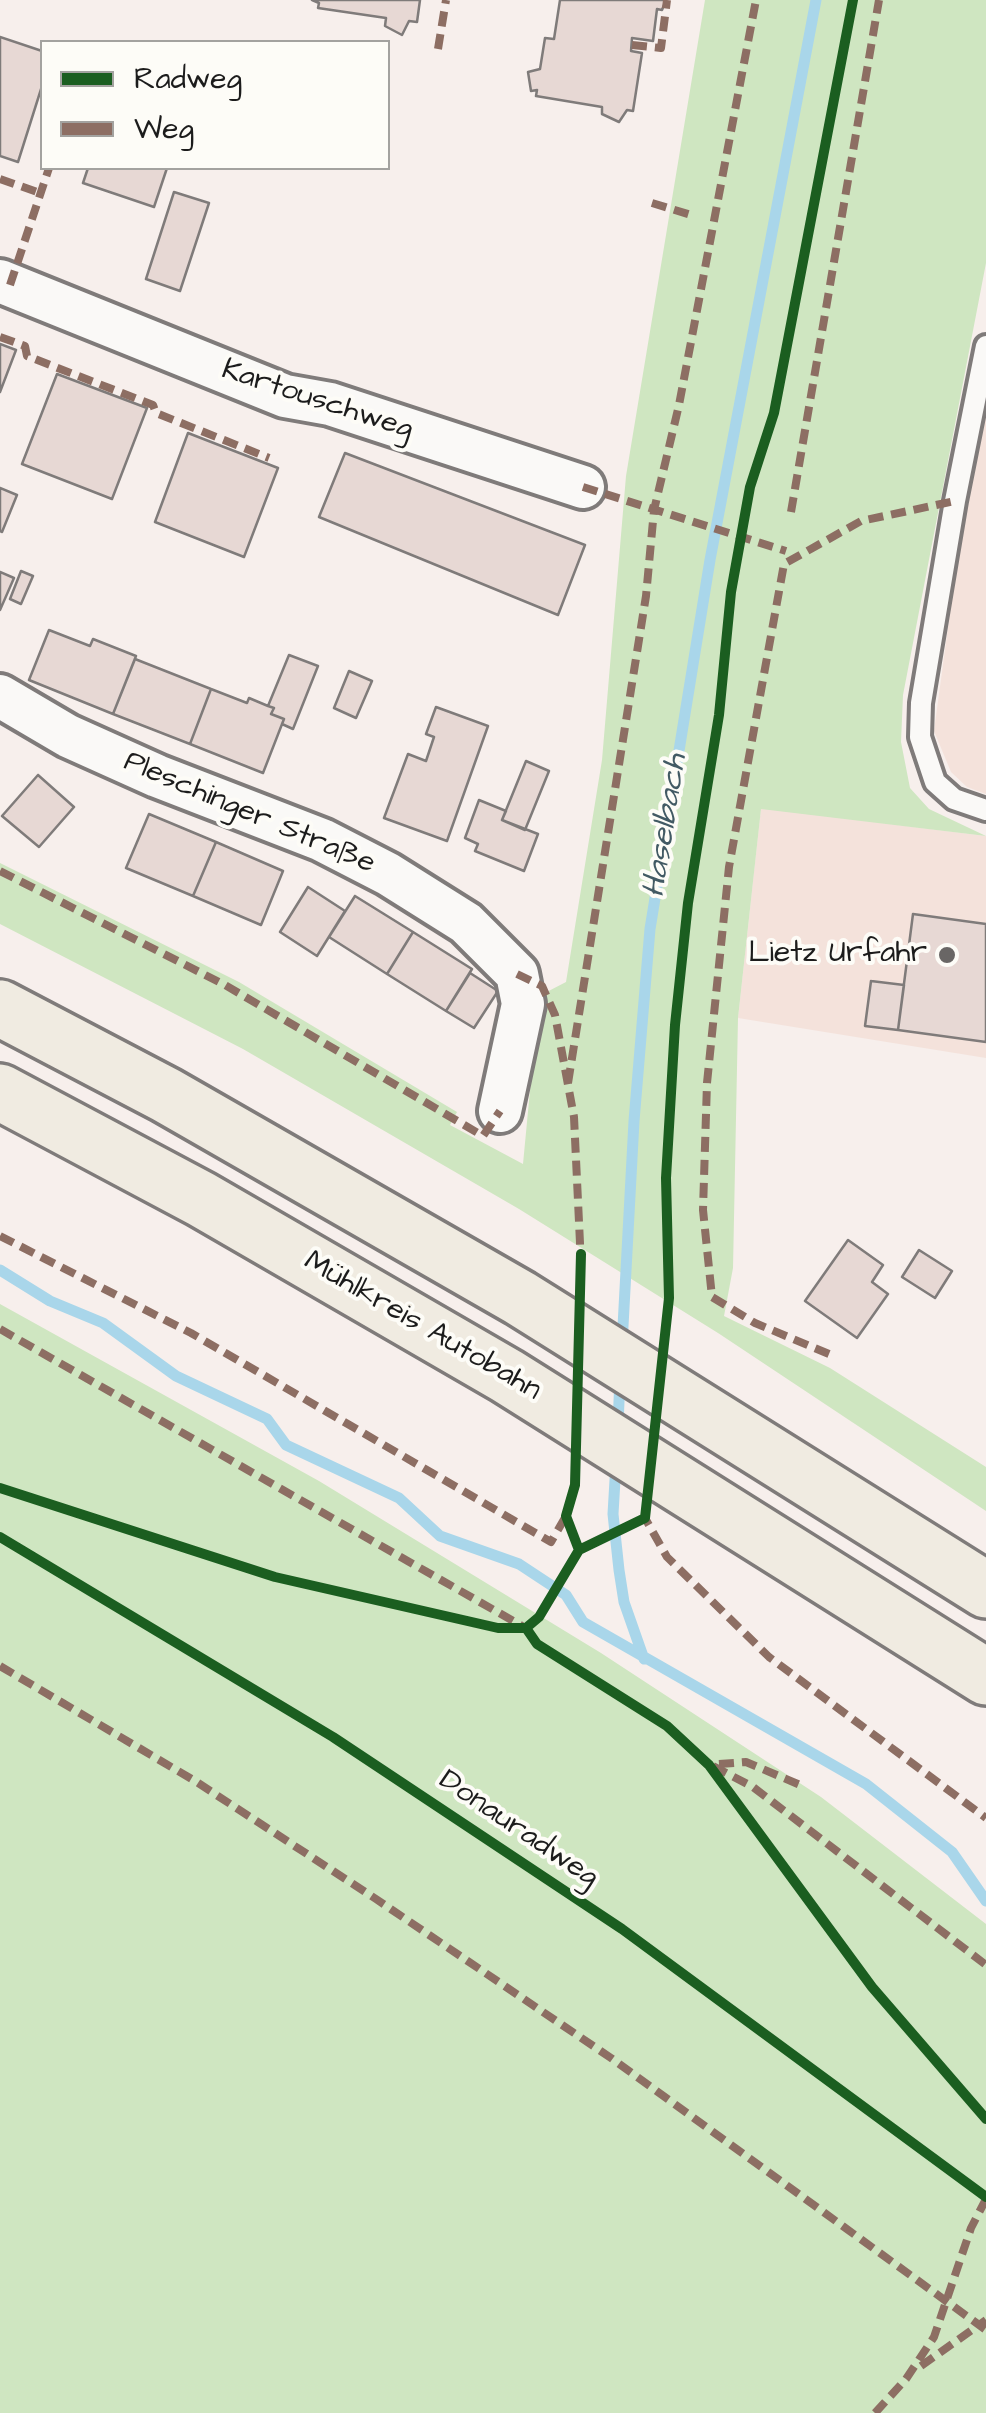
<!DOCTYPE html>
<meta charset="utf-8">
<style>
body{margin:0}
#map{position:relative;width:986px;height:2413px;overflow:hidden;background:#f7efec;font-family:"Architects Daughter",sans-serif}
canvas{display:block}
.legend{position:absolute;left:40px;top:40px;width:350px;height:130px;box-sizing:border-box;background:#fdfcf7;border:2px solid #a3a29f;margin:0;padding:12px 18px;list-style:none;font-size:30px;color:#1c1c1c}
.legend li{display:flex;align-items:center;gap:20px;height:50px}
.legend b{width:50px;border:2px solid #a3a29f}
</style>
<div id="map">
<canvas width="986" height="2413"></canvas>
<ul class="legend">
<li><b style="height:12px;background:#1b5e20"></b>Radweg</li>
<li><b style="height:12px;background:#8d6e63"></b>Weg</li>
</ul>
</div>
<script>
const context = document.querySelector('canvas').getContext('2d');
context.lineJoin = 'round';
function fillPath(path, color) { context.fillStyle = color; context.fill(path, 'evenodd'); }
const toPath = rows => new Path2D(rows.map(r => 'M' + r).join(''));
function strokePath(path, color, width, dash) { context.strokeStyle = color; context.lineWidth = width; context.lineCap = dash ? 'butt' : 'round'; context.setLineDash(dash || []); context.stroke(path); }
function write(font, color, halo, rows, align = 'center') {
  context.font = font + ' "Architects Daughter",sans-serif'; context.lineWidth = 8; context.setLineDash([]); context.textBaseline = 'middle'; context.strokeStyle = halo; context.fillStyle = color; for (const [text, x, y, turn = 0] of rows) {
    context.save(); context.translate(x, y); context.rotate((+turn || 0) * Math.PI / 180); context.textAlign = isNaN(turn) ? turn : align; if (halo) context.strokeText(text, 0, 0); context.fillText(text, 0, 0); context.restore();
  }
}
const built = toPath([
 [986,400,986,794,967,787,951,772,934,731,964,509],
 [761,808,986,836,986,1058,738,1018]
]);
const green = toPath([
 [705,0,986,0,986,263,903,695,901,742,910,788,929,809,986,836,761,809,738,1018,733,1268,724,1316,830,1368,986,1467,986,1511,718,1333,519,1209,243,1049,0,924,0,863,239,982,457,1112,450,1125,523,1164,539,996,566,982,602,760,626,476],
 [0,1304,319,1481,601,1653,821,1797,986,1924,986,2413,0,2413]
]);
const stream = toPath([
 [0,1270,50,1301,103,1323,176,1376,267,1419,286,1445,399,1498,440,1536,519,1564,566,1595,583,1622,866,1784,952,1852,986,1901],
 [622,1345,634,1121,650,929,710,560,816,0],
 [618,1425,620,1378],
 [616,1463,613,1514,619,1570,624,1602,644,1659]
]);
const building = toPath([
 [312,0,420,0,417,22,409,21,402,35,385,26,386,18,318,8,319,3,312,0],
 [560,0,666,0,662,10,657,9,653,41,632,38,631,51,642,53,633,111,627,110,619,122,602,114,602,107,536,96,537,90,531,91,528,72,540,69,545,38,554,39,560,0],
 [0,37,42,51,42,86,18,162,0,156,0,37],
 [88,168,167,168,154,207,83,183,88,168],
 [174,192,209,203,180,291,146,279,174,192],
 [0,344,16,350,0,392,0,344],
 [57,374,147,408,112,499,22,464,57,374],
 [188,433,278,468,244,557,155,522,188,433],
 [345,453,585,545,558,615,319,517,345,453],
 [0,488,17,495,2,532,0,531,0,488],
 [21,571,33,576,21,604,10,599,21,571],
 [0,572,14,578,0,610,0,572],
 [49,630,90,646,93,639,136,656,113,714,29,680,49,630],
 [289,655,318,666,293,729,282,724,284,719,271,714,274,708,268,706,289,655],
 [135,659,211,689,190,744,113,714,135,659],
 [349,671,372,681,356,718,334,708,349,671],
 [211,689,247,703,249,698,268,706,274,708,271,714,284,719,263,773,190,744,211,689],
 [436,707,488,726,447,841,384,818,408,754,426,761,434,737,426,734,436,707],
 [526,761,549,771,525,830,502,820,526,761],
 [38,775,74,807,39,847,2,816,38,775],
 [479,800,506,811,502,820,538,834,524,871,475,851,478,844,465,838,479,800],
 [149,814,216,842,193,896,126,868,149,814],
 [216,842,283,871,261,925,193,896,216,842],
 [308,887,345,911,317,956,280,932,308,887],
 [355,896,413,932,387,974,329,937,355,896],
 [913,914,986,924,986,1042,898,1030,913,914],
 [413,932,472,969,446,1011,387,974,413,932],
 [470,973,498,991,474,1028,446,1011,470,973],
 [871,981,904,985,898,1030,865,1026,871,981],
 [848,1240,883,1265,872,1282,888,1294,857,1338,805,1301,848,1240],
 [919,1250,952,1271,935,1298,902,1277,919,1250]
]);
const lane = toPath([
 [986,346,955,501,921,703,920,737,935,782,954,799,986,810]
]);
const street = toPath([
 [0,281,285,396,330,404,583,487],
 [0,696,68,736,157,776,322,840,388,874,466,923,517,974,523,1004,500,1111]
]);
const highway = toPath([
 [0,1008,166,1095,520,1298,986,1590],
 [0,1092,201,1199,507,1376,986,1677]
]);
const quiet = toPath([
 [632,45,661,48,667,0],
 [438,49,446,0],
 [0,179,40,193],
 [652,203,691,215],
 [10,285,49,168],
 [0,337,25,346,27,356,153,405,156,413,269,458],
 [583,487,786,551],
 [791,512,879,0],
 [0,871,225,985,483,1136,500,1111],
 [517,974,542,986,555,1015,574,1117,581,1264],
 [568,1083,646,596,654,510,679,405,756,0],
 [0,1236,191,1333,551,1542,566,1516],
 [0,1329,522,1626],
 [829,1354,755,1323,712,1297,703,1210,707,1083,729,867,784,564,861,521,955,501],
 [645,1511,645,1518,667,1557,769,1657,986,1818],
 [0,1666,195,1781,376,1899,611,2058,986,2330],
 [719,1764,746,1762,805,1787],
 [713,1766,753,1787,986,1965],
 [921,2366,986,2320],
 [875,2413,906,2379,934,2337,971,2228,986,2199]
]);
const cycleway = toPath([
 [0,1488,275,1577,498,1628,526,1628,539,1617,579,1550,645,1518,669,1298,666,1178,675,1025,688,903,719,715,731,592,750,487,774,413,853,0],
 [0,1537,333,1737,622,1929,986,2197],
 [579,1550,566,1516,575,1485,581,1254],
 [526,1628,537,1644,667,1726,709,1765,872,1987,986,2119]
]);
const markers = [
 [947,955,10,"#696665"]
];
const streetNames = [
 ["Kartouschweg",317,401,18],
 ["Pleschinger Straße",249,814,23],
 ["Mühlkreis Autobahn",422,1327,30],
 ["Donauradweg",518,1830,34]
];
const poiNames = [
 ["Lietz Urfahr",927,955]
];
const waterNames = [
 ["Haselbach",667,826,-81]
];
fillPath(built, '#f4e2db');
fillPath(green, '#cfe6c1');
strokePath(stream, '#a9d6ea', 11);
fillPath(building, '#e7d8d4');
strokePath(building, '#7f7b7a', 2.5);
strokePath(lane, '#7f7b7a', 28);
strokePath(street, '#7f7b7a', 50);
strokePath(highway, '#7f7b7a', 62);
strokePath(lane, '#faf9f7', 20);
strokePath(street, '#faf9f7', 42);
strokePath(highway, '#f0ebe1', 55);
strokePath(quiet, '#8d6e63', 8, [15, 8]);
strokePath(cycleway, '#1b5e20', 10);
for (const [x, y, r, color] of markers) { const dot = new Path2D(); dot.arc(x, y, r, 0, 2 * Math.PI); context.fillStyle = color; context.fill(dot); strokePath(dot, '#fdfcf7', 4); }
write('30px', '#1c1c1c', '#fdfcf7', streetNames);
write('30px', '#1c1c1c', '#fdfcf7', poiNames, 'right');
write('italic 32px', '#425a64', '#fdfcf7', waterNames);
</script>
